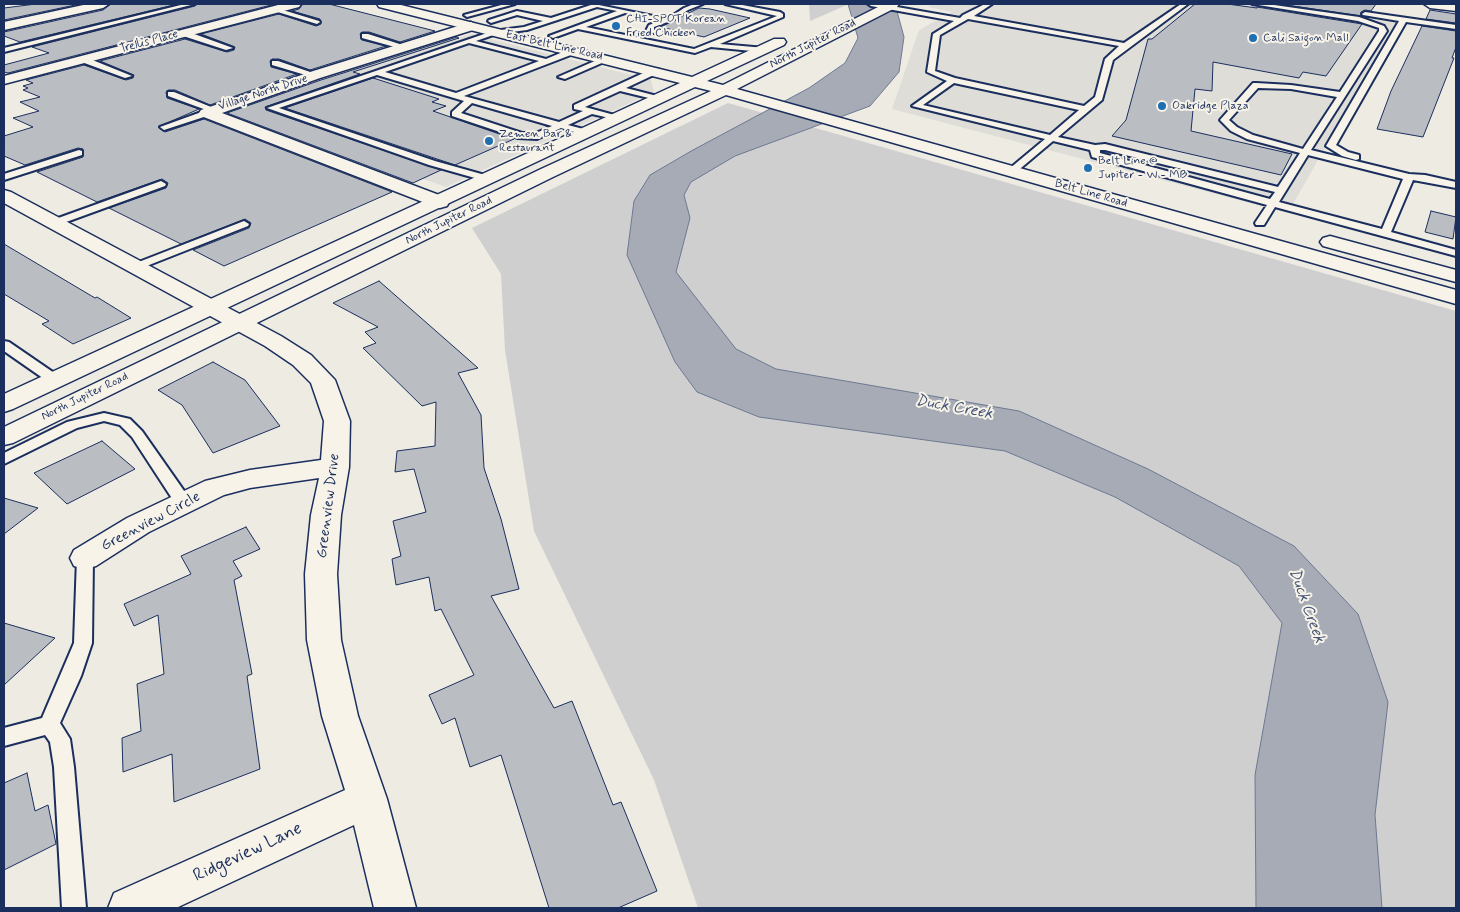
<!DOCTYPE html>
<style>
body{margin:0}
#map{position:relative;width:1460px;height:912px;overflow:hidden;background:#eeebe2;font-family:Mynerve,sans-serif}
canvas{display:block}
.frame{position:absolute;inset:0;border:5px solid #1b2f5e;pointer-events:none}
</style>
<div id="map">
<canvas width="1460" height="912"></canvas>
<div class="frame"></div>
</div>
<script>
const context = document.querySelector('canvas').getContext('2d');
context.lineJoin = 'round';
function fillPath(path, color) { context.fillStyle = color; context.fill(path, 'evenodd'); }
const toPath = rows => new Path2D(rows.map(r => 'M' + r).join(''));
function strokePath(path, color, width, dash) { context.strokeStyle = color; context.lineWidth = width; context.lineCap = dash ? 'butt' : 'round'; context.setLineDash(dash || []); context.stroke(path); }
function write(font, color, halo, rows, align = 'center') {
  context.font = font + ' Mynerve,sans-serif'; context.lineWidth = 4; context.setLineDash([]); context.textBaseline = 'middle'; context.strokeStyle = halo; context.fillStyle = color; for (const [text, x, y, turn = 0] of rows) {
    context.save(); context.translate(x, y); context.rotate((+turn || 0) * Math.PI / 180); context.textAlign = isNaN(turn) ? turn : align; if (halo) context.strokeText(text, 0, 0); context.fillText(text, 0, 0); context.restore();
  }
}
const built = toPath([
 [934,4,1290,4,1388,19,1396,22,1288,213,892,109,919,30,952,12,928,7],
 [471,34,651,80,654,92,446,187,235,112]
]);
const green = toPath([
 [809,4,849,4,810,21],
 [728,103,1456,311,1456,908,698,908,654,780,534,531,505,350,501,274,472,228]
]);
const water = toPath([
 [848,4,895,4,904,37,899,72,870,106,735,156,691,182,684,195,690,218,676,272,736,349,776,369,1019,411,1148,469,1294,546,1358,614,1388,702,1375,815,1382,908,1256,908,1255,775,1282,623,1239,566,1115,497,1005,451,759,417,697,392,675,362,627,255,634,201,650,175,693,150,809,88,845,63,858,38,848,4]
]);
const building = toPath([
 [36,4,80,4,4,20,4,8,36,4],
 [111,4,178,4,20,42,4,36,4,32,103,10,111,4],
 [197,4,275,4,8,73,4,72,4,65,49,53,32,47,195,6,197,4],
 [303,4,329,4,435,31,400,42,369,32,362,32,360,34,362,40,386,46,310,70,279,59,272,59,270,61,271,67,297,74,210,105,175,90,168,90,166,92,167,98,199,109,158,127,165,132,204,119,392,192,224,266,193,250,249,228,251,223,245,219,181,244,109,208,166,188,168,183,162,179,97,202,37,172,83,157,83,149,78,148,25,165,4,156,4,136,33,127,13,118,39,111,20,102,40,97,23,90,28,88,23,86,33,83,26,80,84,65,126,80,133,78,134,75,100,61,185,39,227,52,234,50,235,47,201,34,279,14,316,26,321,24,320,19,292,11,299,9,303,4],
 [1195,4,1227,4,1257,8,1257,7,1362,24,1326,76,1303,72,1299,78,1213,62,1212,91,1195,89,1191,131,1292,154,1281,175,1112,136,1126,120,1148,39,1152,39,1195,4],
 [1279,4,1376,4,1371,11,1365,10,1361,12,1361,16,1279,4],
 [699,8,710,9,750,18,704,37,660,27,699,8],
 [1430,10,1456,14,1456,23,1426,19,1430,10],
 [1422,26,1456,31,1456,47,1452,58,1454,58,1423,137,1377,129,1391,91,1422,26],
 [457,37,459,38,353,72,360,74,265,107,266,110,441,170,413,183,227,113,321,80,457,37],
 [373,78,439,99,432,102,446,106,433,111,514,139,455,165,285,108,373,78],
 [1431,211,1456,217,1453,239,1425,232,1431,211],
 [4,244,95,298,97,297,131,318,73,344,42,324,49,321,4,294,4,244],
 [379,281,478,368,458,373,481,415,484,468,501,519,519,589,491,596,554,708,572,701,613,805,621,802,657,891,618,908,549,908,501,755,470,767,455,718,442,724,429,695,474,675,441,609,435,611,429,577,396,585,392,559,401,556,393,521,426,512,414,469,395,472,397,451,435,446,436,402,422,406,363,348,376,343,365,332,378,327,333,303,379,281],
 [213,362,245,380,280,426,213,453,182,405,158,390,213,362],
 [102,441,135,469,67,504,34,473,102,441],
 [4,498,38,508,4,534,4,498],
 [246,527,260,549,233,561,242,576,234,580,252,674,247,676,260,769,174,802,172,754,123,772,122,738,141,731,137,684,164,674,158,615,134,626,124,604,191,574,181,556,246,527],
 [4,623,55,638,4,685,4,623],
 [27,773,35,811,48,805,56,844,4,870,4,783,27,773]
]);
const service = toPath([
 [185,4,195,4,4,52,4,48,185,4],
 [505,4,515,4,467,17,464,15,505,4],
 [594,4,658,17,655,19,625,13,586,27,694,49,777,16,725,4,737,4,780,12,783,14,783,17,720,44,765,48,765,52,762,52,711,47,695,53,578,29,553,38,549,36,617,11,597,7,527,30,496,34,476,41,546,59,570,49,576,49,576,53,464,96,559,122,583,111,574,109,574,105,652,69,658,69,658,73,626,88,661,97,661,101,620,91,585,107,618,116,618,120,592,114,568,125,587,130,587,134,584,135,561,128,537,139,518,138,452,116,452,112,464,101,377,75,279,108,435,161,492,177,494,179,489,182,429,165,267,108,493,31,524,27,543,21,517,15,491,23,488,21,489,20,517,11,551,18,594,4],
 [469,43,539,61,456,93,385,72,469,43],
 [472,103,552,126,536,133,522,133,461,113,472,103],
 [694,4,703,4,688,10,673,20,654,27,654,30,662,31,662,35,646,31,649,25,669,18,684,8,694,4],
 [868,4,880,4,960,18,963,15,985,4,992,4,974,16,1124,43,1181,4,1188,4,1113,60,1102,100,1058,137,1095,145,1105,144,1278,187,1300,153,1247,139,1231,131,1220,120,1253,83,1256,83,1291,85,1340,92,1379,31,1379,28,1358,21,1252,4,1267,4,1359,17,1384,26,1387,31,1311,150,1409,174,1425,175,1456,182,1456,188,1413,180,1391,232,1456,250,1456,256,1275,207,1264,225,1256,225,1255,223,1267,205,1092,157,1090,150,1053,141,1015,173,1009,173,1009,169,1045,139,912,106,947,81,927,72,933,34,954,21,871,6,868,4],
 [968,19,1119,46,1105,59,1095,97,1084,106,955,78,935,71,940,35,968,19],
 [954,83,1079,110,1050,135,923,105,954,83],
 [1258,88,1291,89,1337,97,1303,149,1253,135,1237,127,1229,120,1258,88],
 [1100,150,1105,150,1275,192,1270,199,1100,153,1100,150],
 [1308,155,1403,179,1382,229,1279,202,1308,155],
 [273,7,319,21,320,22,317,24,271,10,270,9,273,7],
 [1365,12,1456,25,1456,29,1406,22,1336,145,1348,152,1359,155,1359,159,1356,160,1342,156,1326,146,1399,21,1363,15,1362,14,1365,12],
 [180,31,186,31,233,48,226,50,180,35,180,31],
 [362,34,368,34,409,47,402,49,362,38,362,34],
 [79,57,85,57,132,76,125,78,79,61,79,57],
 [604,57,611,59,565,79,558,77,604,57],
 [272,61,278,61,319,75,312,77,272,65,272,61],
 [168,92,174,92,216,109,209,111,168,96,168,92],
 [207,110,211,113,210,115,164,130,160,127,207,110],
 [79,150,82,151,82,155,4,180,4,174,79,150],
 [161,181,166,184,165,186,58,225,50,225,49,223,50,221,161,181],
 [244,221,249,224,248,226,139,269,135,270,129,267,131,265,244,221],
 [4,341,9,342,60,377,62,380,60,383,50,383,4,351,4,341],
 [104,413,130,419,142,431,189,498,191,502,189,506,183,507,177,506,132,437,120,425,104,421,77,428,4,464,4,453,67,422,104,413],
 [85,552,91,554,93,558,92,643,81,676,60,723,70,739,74,767,86,908,62,908,54,767,50,742,45,735,4,746,4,728,42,718,74,643,77,558,79,554,85,552]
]);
const minor = toPath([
 [88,4,109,4,103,8,4,30,4,22,88,4],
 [282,4,301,4,299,7,4,84,4,76,282,4],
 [1424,4,1456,4,1456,11,1430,8,1424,4],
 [471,22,477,26,476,29,320,78,222,113,447,198,449,202,447,206,440,208,433,206,201,116,199,113,201,110,310,72,471,22],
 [4,190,11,192,281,336,311,355,335,380,350,421,349,467,341,515,337,574,341,640,358,716,387,799,416,908,374,908,354,825,176,908,108,908,114,893,345,790,322,716,307,640,305,574,311,515,319,478,250,488,224,495,149,532,96,566,85,569,74,566,70,558,74,550,127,518,205,481,250,470,321,460,324,421,311,383,293,365,265,346,4,203,4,190]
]);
const primary = toPath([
 [377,4,397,4,692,77,774,39,784,39,786,42,784,45,707,81,723,85,884,4,899,4,897,7,737,89,1456,290,1456,304,726,95,553,177,13,443,4,445,4,427,541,169,711,91,695,87,13,409,4,412,4,394,680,83,379,7,377,4],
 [1330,236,1456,270,1456,282,1323,246,1320,242,1323,238,1330,236]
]);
const markers = [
 [616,26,5,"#1f6fb2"],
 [1253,38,5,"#1f6fb2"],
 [1162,106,5,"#1f6fb2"],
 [489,141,5,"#1f6fb2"],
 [1088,168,5,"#1f6fb2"]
];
const farPoinames = [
 ["CHI-SPOT Korean",626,19],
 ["Fried Chicken",626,33],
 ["Cali Saigon Mall",1263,38],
 ["Oakridge Plaza",1172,106],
 ["Zemen Bar &",499,134],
 ["Restaurant",499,148],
 ["Belt Line @",1098,161],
 ["Jupiter - W - MB",1098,175]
];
const farStreetnames = [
 ["Trellis Place",149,42,-15],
 ["North Jupiter Road",813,44,-27],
 ["East Belt Line Road",554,46,13],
 ["Village North Drive",263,93,-18],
 ["Belt Line Road",1091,194,16],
 ["North Jupiter Road",449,221,-26],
 ["North Jupiter Road",85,397,-26]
];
const streetNames = [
 ["Greenview Drive",329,506,-83],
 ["Greenview Circle",151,522,-28]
];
const waterNames = [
 ["Duck Creek",954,408,10],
 ["Duck Creek",1306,606,70]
];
const nearStreetnames = [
 ["Ridgeview Lane",248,853,-25]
];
fillPath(built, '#deddd8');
fillPath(green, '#cfcfcf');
fillPath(water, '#a6abb5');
strokePath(water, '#6e7992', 1);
fillPath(building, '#babdc2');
strokePath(building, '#1b2f5e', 1);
strokePath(service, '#1b2f5e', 4);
strokePath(minor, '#1b2f5e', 3);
strokePath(primary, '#1b2f5e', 3);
fillPath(service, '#f7f3e8');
fillPath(minor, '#f7f3e8');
fillPath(primary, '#f7f3e8');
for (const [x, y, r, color] of markers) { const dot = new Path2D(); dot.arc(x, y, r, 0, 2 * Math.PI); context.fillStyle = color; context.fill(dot); strokePath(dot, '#f7f3e8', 2); }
write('12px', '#1b2f5e', '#f7f3e8', farPoinames, 'left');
write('12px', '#1b2f5e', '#f7f3e8', farStreetnames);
write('15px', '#1b2f5e', '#f7f3e8', streetNames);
write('italic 16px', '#455478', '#f7f3e8', waterNames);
write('18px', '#1b2f5e', '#f7f3e8', nearStreetnames);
</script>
